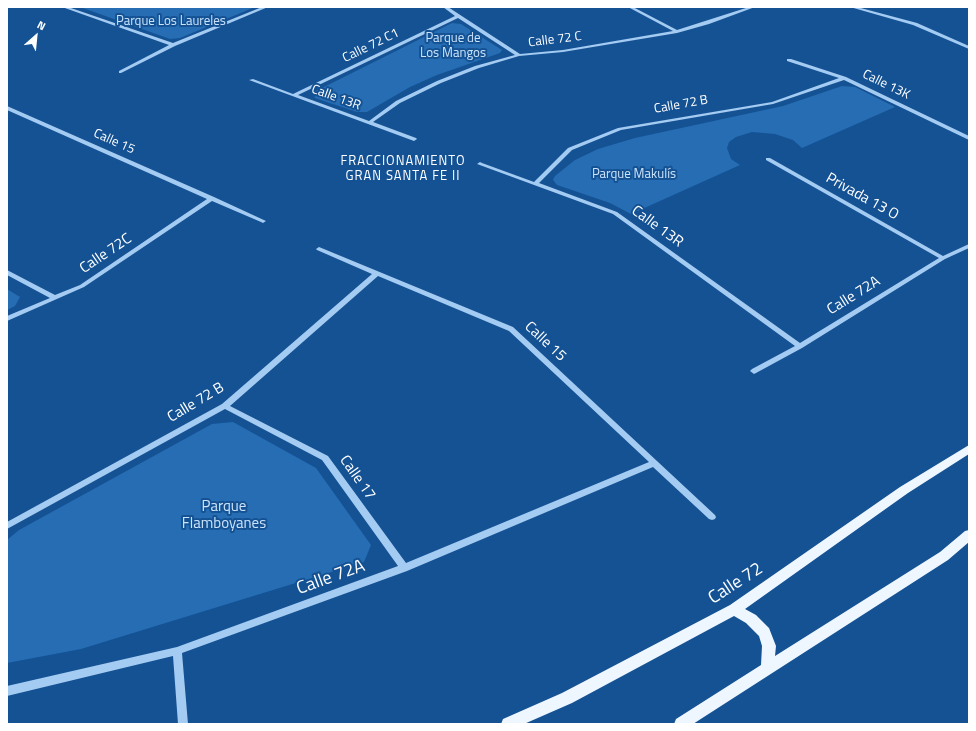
<!DOCTYPE html>
<meta charset="utf-8">
<style>
body{margin:0}
#map{position:relative;width:976px;height:731px;overflow:hidden;background:#145294;font-family:"Titillium Web",sans-serif}
canvas{display:block}
.frame{position:absolute;inset:0;border:8px solid #fff;pointer-events:none}
.north{position:absolute;left:16px;top:16px;width:40px;height:40px;-webkit-text-stroke:3px #145294;paint-order:stroke;rotate:27deg;font-size:11px;font-weight:700;line-height:16px;text-align:center;color:#fff}
.north::after{content:'';display:block;margin:auto;width:14px;height:18px;background:#fff;clip-path:polygon(50% 0,100% 100%,50% 72%,0 100%)}
</style>
<div id="map">
<canvas width="976" height="731"></canvas>
<div class="frame"></div>
<div class="north">N</div>
</div>
<script>
const context = document.querySelector('canvas').getContext('2d');
context.lineJoin = 'round';
function fillPath(path, color) { context.fillStyle = color; context.fill(path, 'evenodd'); }
const toPath = rows => new Path2D(rows.map(r => 'M' + r).join(''));
function write(font, color, halo, rows, align = 'center') {
  context.font = font + ' "Titillium Web",sans-serif'; context.lineWidth = 4; context.setLineDash([]); context.textBaseline = 'middle'; context.strokeStyle = halo; context.fillStyle = color; for (const [text, x, y, turn = 0] of rows) {
    context.save(); context.translate(x, y); context.rotate((+turn || 0) * Math.PI / 180); context.textAlign = isNaN(turn) ? turn : align; if (halo) context.strokeText(text, 0, 0); context.fillText(text, 0, 0); context.restore();
  }
}
const green = toPath([
 [80,7,255,7,180,38,170,39],
 [452,23,461,24,502,50,500,53,437,75,410,87,367,112,357,112,315,98,314,92],
 [842,86,855,87,895,107,802,148,793,140,775,134,752,132,736,137,729,142,727,148,731,159,740,165,631,214,610,203,557,185,553,180,555,176,575,160,598,149,635,138,783,106],
 [7,289,20,297,15,306,7,310],
 [233,422,316,468,371,545,364,562,81,649,7,663,7,540,19,530,212,424]
]);
const minor = toPath([
 [62,7,68,7,173,43,262,7,268,7,175,46,121,73,119,73,119,71,169,45,62,7],
 [443,7,448,7,520,54,563,50,673,31,628,7,633,7,677,30,749,7,755,7,709,24,677,33,563,52,519,56,479,68,441,83,400,103,373,122,416,138,417,139,414,141,249,80,253,79,293,94,455,16,443,7],
 [458,18,515,55,475,66,437,81,396,101,369,121,298,95,458,18],
 [850,7,857,7,917,23,969,46,969,49,913,25,850,7],
 [787,59,791,59,846,77,969,136,969,140,844,80,773,104,621,130,572,150,539,183,617,212,800,343,939,258,766,160,766,158,770,158,943,256,969,244,969,248,945,259,802,348,756,373,754,374,750,371,752,369,795,346,613,214,477,164,480,162,482,163,534,182,568,148,618,128,772,102,839,78,787,61,787,59],
 [7,106,214,197,266,221,263,223,261,222,212,201,84,287,7,321,7,316,50,298,7,275,7,270,55,295,80,285,207,199,7,110,7,106],
 [319,247,513,327,715,515,716,517,715,519,712,520,709,519,653,467,407,571,182,653,188,724,178,724,173,656,7,696,7,686,177,647,398,566,322,460,225,409,7,529,7,522,222,404,372,274,317,250,316,249,319,247],
 [378,276,509,331,649,462,406,563,328,456,230,406,378,276]
]);
const major = toPath([
 [969,445,969,454,908,493,745,609,756,615,769,628,776,646,775,656,940,552,965,531,969,530,969,542,948,560,693,724,674,724,676,719,761,665,762,646,759,636,746,623,734,616,572,703,524,724,501,724,503,719,562,693,730,605,900,487,969,445]
]);
const farParknames = [
 ["Parque Los Laureles",171,22],
 ["Parque de",453,39],
 ["Los Mangos",453,54],
 ["Parque Makulís",634,175]
];
const farStreetnames = [
 ["Calle 72 C",555,40,-7],
 ["Calle 72 C1",371,46,-26],
 ["Calle 13K",886,85,26],
 ["Calle 13R",336,98,20],
 ["Calle 72 B",681,105,-10],
 ["Calle 15",114,142,24]
];
const farNeighbourhoodnames = [
 ["FRACCIONAMIENTO",403,162],
 ["GRAN SANTA FE II",403,177]
];
const streetNames = [
 ["Privada 13 O",862,197,29],
 ["Calle 13R",657,227,36],
 ["Calle 72C",106,254,-34],
 ["Calle 72A",854,296,-32],
 ["Calle 15",545,342,43],
 ["Calle 72 B",196,403,-31],
 ["Calle 17",357,478,55]
];
const parkNames = [
 ["Parque",224,507],
 ["Flamboyanes",224,524]
];
const nearStreetnames = [
 ["Calle 72A",331,578,-20],
 ["Calle 72",736,584,-33]
];
fillPath(green, '#266db3');
fillPath(minor, '#a4cbf2');
fillPath(major, '#eef6ff');
write('13px', '#cbe4fc', '#145294', farParknames);
write('13px', '#fff', '#145294', farStreetnames);
context.letterSpacing = '1px';
write('13px', '#fff', '#145294', farNeighbourhoodnames);
context.letterSpacing = '0px';
write('15px', '#fff', '#145294', streetNames);
write('15px', '#cbe4fc', '#145294', parkNames);
write('18px', '#fff', '#145294', nearStreetnames);
</script>
